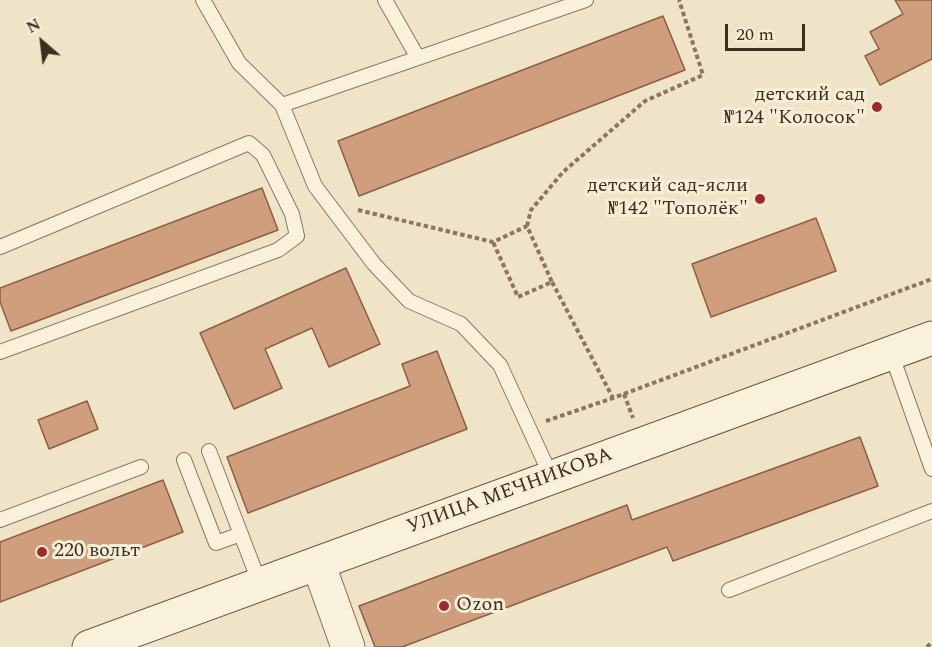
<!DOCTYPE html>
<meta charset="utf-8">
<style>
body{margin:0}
#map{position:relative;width:932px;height:647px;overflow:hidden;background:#f0e4c8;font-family:Spectral,serif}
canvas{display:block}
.north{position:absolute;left:12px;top:12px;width:60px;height:60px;-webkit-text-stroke:4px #f7eed8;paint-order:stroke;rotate:332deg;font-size:16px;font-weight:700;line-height:24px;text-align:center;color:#3d2e20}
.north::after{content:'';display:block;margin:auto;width:21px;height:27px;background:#3d2e20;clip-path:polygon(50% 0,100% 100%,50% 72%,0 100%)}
.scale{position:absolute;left:725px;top:24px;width:80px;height:27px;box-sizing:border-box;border:3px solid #3d2e20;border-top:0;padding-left:8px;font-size:18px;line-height:21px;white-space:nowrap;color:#3d2e20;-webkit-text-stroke:4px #f7eed8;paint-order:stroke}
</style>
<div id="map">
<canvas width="932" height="647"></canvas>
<div class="north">N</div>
<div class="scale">20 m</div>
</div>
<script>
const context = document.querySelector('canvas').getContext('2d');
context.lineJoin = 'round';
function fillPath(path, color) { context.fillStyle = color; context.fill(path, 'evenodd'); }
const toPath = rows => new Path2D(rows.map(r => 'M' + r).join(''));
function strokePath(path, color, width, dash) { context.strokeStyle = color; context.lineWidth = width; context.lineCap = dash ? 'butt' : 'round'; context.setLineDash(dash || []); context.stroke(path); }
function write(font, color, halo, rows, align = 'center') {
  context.font = font + ' Spectral,serif'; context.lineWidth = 6; context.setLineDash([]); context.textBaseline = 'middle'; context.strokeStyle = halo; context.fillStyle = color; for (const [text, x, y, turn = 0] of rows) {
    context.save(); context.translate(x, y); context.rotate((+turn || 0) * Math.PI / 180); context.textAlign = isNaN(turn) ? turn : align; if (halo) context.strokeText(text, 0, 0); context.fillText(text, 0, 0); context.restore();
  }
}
const building = toPath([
 [895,0,932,0,932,59,880,85,865,56,879,49,870,32,903,14,895,0],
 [663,16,685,70,359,196,338,141,663,16],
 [262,188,278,230,11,331,0,302,0,288,262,188],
 [816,218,836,271,711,317,692,264,816,218],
 [346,268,380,344,329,367,312,328,265,349,282,388,234,409,200,333,346,268],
 [437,351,467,429,248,513,227,457,410,386,402,364,437,351],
 [87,401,98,429,49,449,38,420,87,401],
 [860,437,878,486,673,561,667,547,402,647,375,647,359,606,627,505,632,520,860,437],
 [163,480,183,532,0,602,0,542,163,480]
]);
const path = toPath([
 [358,210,493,242,527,226,552,282,518,297,493,242],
 [527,226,531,210,563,172,645,101,703,75,679,0],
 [552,282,613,398],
 [624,394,633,418],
 [546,421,613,398,932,279],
 [927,647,932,642]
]);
const service = toPath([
 [203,0,239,63,282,105,315,186,374,264,409,301,461,324,500,365,551,476],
 [385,0,418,58],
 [282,105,586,0],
 [0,247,249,143,263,155,292,214,297,236,278,250,0,352],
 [891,353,932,469],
 [209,451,260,584],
 [184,460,216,543,241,534],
 [0,520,141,467],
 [729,590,932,511]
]);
const tertiary = toPath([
 [318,563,348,647]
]);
const secondary = toPath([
 [89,647,932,338]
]);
const markers = [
 [877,107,6,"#9e2a2b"],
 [760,199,6,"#9e2a2b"],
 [42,552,6,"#9e2a2b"],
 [444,606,6,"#9e2a2b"]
];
const poiNames = [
 ["детский сад",865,96],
 ["№124 \"Колосок\"",865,119],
 ["детский сад-ясли",748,187],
 ["№142 \"Тополёк\"",748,210],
 ["220 вольт",54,552,"left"],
 ["Ozon",456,606,"left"]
];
const streetNames = [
 ["УЛИЦА МЕЧНИКОВА",510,492,-20]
];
fillPath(building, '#cf9f7d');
strokePath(building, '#8d5f41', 1.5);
strokePath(service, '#8d765c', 16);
strokePath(tertiary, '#8d765c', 35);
strokePath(secondary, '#6f573f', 35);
strokePath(path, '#8d765c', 4, [4.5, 3]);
strokePath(service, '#faf1dc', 14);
strokePath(tertiary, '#faf1dc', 33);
strokePath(secondary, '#faf1dc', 33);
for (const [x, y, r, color] of markers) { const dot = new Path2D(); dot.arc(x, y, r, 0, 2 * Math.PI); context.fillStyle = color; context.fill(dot); strokePath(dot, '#f7eed8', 2); }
write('20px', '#3d2e20', '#f7eed8', poiNames, 'right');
write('20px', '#3d2e20', '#f7eed8', streetNames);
</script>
